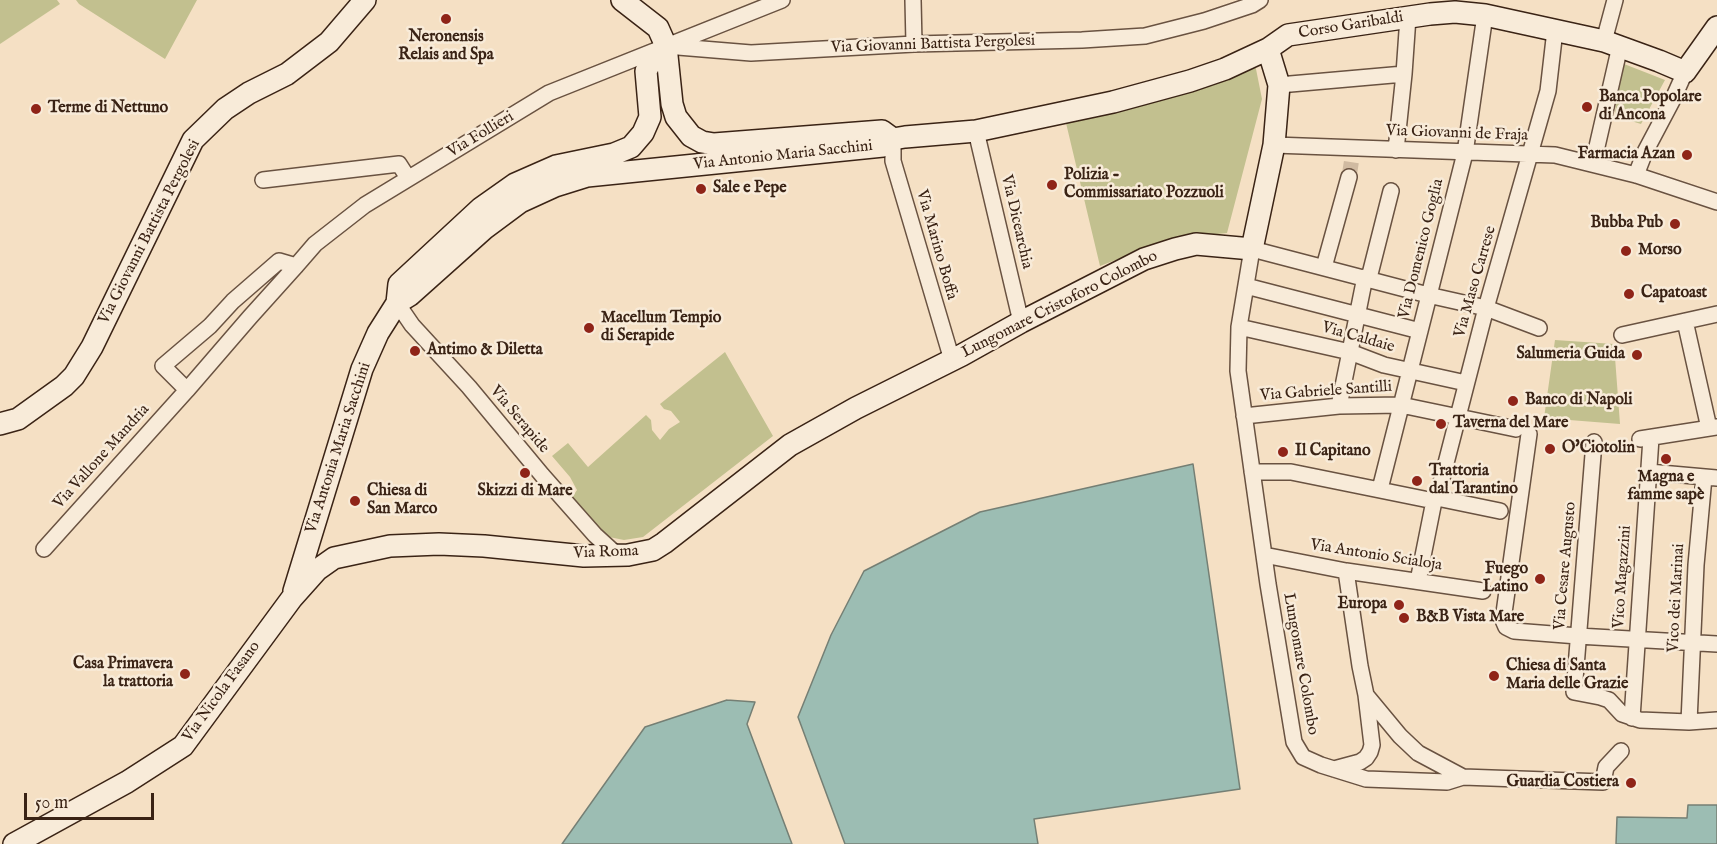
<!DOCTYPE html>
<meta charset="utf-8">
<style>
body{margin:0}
#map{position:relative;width:1717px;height:844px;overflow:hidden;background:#f5e0c4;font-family:"IM FELL English",serif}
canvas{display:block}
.scale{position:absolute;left:24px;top:793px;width:130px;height:27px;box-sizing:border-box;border:3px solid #3a2315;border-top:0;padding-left:8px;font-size:18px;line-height:21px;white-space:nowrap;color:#3a2315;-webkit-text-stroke:4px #f8ebd9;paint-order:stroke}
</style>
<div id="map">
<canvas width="1717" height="844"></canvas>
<div class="scale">50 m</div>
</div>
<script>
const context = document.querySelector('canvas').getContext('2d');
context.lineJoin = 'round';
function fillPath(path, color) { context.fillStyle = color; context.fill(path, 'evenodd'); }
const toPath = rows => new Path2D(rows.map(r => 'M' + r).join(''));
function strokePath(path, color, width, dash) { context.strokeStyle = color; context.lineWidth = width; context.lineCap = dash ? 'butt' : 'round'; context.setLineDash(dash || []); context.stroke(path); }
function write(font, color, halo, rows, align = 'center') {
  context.font = font + ' "IM FELL English",serif'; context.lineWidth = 5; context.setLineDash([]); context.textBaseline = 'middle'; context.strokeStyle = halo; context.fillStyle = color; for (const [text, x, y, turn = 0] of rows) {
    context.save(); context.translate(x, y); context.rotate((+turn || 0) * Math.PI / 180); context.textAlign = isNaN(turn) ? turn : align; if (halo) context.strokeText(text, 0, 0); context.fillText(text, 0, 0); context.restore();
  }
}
const green = toPath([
 [0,0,57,0,60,4,0,44],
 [76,0,197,0,165,59,79,4],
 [1619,62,1665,80,1641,124,1615,116],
 [1255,64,1262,99,1227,233,1171,239,1100,266,1066,123,1214,85],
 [1555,340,1614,344,1620,424,1544,418],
 [725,352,773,436,643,537,624,540,604,536,571,499,577,490,570,477,552,456,568,443,588,467,646,415,651,420,652,430,660,440,669,429,680,422,671,411,664,409,660,404]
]);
const water = toPath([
 [1193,464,1240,789,1034,819,1038,844,845,844,798,717,831,635,864,571,980,512,1193,464],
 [727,700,755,702,747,724,792,844,562,844,645,727,727,700],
 [1688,805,1717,805,1717,844,1616,844,1617,817,1687,818,1688,805]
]);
const streetTunnel = toPath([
 [1349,177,1352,158]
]);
const street = toPath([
 [913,0,914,44],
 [1604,41,1615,0],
 [666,46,751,53,914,44,1082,40,1145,36,1204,21,1252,5,1260,0],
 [1279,85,1404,74],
 [976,131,1021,322],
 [893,139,893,161,952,360],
 [1274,145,1555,155,1636,175,1717,202],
 [1396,150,1404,74,1408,17],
 [1593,164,1620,46],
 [1636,175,1645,152,1672,101,1685,72],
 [263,180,399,164,408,178],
 [296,266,279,261,233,301,210,326,163,366,187,390,250,317,296,266,315,244,365,205,549,93,782,0],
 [1324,267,1349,177],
 [1369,278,1391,191],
 [1246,286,1420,331],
 [397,303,412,325,469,387,542,475,595,535,618,556],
 [1685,321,1709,428],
 [1239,327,1350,352,1384,365,1466,383],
 [1622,335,1717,314],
 [1339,406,1365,277],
 [1244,416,1339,406,1401,405,1516,429],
 [1529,434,1503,620,1506,627,1514,631,1578,636,1717,644],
 [1640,439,1717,427],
 [1594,442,1574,692,1600,697,1609,700,1622,714,1640,720,1689,722,1717,720],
 [1252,472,1291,472,1434,501],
 [1649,472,1717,478],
 [1380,489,1465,153,1485,15],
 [1437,498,1500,511],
 [44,549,187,390],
 [1264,555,1346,571,1483,591],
 [1346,571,1360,666,1366,695,1400,736,1418,753,1463,777,1603,782,1606,767,1621,751],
 [1418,581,1434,501,1437,498,1486,308,1548,91,1555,30],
 [1632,718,1651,438],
 [1689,722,1696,565,1704,477],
 [1334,769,1360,762,1366,758,1370,752,1372,745,1366,695],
 [1463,777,1447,782,1366,779,1321,765,1303,757,1294,742,1268,584,1238,371,1239,327,1252,249,1428,295,1486,308,1539,328]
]);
const secondary = toPath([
 [622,0,658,28,666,46,672,104,676,117,691,136,702,142,714,144,882,131,893,139],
 [397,303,410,295,485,228,520,202,555,186,587,176,883,146,893,139,905,137,976,131,1113,102,1190,81,1225,69,1268,49,1288,35,1430,14,1455,12,1485,15,1604,41,1659,61,1685,72,1717,27],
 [0,424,18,419,64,386,74,376,92,347,193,140,225,109,249,93,287,74,329,42,365,0],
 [294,591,362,369,378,333,397,303,399,284,481,208,515,184,556,166,614,154,631,147,643,133,650,117,646,71,652,60,666,46],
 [14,844,127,782,183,746,292,598,317,570,334,558,390,546,439,544,484,546,584,556,628,555,653,550,664,543,790,445,856,408,962,355,1021,322,1144,259,1175,249,1196,244,1252,249,1274,145,1279,85,1268,49]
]);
const markers = [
 [446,19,6,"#8f2418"],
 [1587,107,6,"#8f2418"],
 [36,109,6,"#8f2418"],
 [1687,155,6,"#8f2418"],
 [1052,185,6,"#8f2418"],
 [701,189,6,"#8f2418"],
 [1675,224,6,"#8f2418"],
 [1626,251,6,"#8f2418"],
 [1629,294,6,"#8f2418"],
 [589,328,6,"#8f2418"],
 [415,351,6,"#8f2418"],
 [1637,355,6,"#8f2418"],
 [1513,401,6,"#8f2418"],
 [1441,424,6,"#8f2418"],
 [1550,449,6,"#8f2418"],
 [1283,452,6,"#8f2418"],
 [1666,459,6,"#8f2418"],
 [525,473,6,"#8f2418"],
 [1417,481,6,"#8f2418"],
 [355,501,6,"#8f2418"],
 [1540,579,6,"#8f2418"],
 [1399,605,6,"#8f2418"],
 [1404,618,6,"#8f2418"],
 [185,674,6,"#8f2418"],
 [1494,676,6,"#8f2418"],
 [1631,783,6,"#8f2418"]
];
const streetNames = [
 ["Corso Garibaldi",1351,26,-9],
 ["Via Giovanni Battista Pergolesi",933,45,-2],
 ["Via Giovanni de Fraja",1457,134,2],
 ["Via Follieri",481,135,-31],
 ["Via Antonio Maria Sacchini",783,156,-6],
 ["Via Dicearchia",1016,222,77],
 ["Via Giovanni Battista Pergolesi",150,232,-63],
 ["Via Marino Boffa",936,245,74],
 ["Via Domenico Goglia",1422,249,-76],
 ["Via Maso Carrese",1476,282,-74],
 ["Lungomare Cristoforo Colombo",1060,305,-27],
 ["Via Caldaie",1358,338,16],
 ["Via Gabriele Santilli",1326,392,-4],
 ["Via Serapide",519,420,50],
 ["Via Antonia Maria Sacchini",339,448,-72],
 ["Via Vallone Mandria",102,457,-48],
 ["Via Roma",606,553,-2],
 ["Via Antonio Scialoja",1376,556,9],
 ["Via Cesare Augusto",1566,566,-85],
 ["Vico Magazzini",1623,577,-86],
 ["Vico dei Marinai",1677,598,-87],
 ["Lungomare Colombo",1300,664,80],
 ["Via Nicola Fasano",222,692,-54]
];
const poiNames = [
 ["Neronensis",446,38,"center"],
 ["Relais and Spa",446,56,"center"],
 ["Banca Popolare",1599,98],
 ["di Ancona",1599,116],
 ["Terme di Nettuno",48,109],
 ["Farmacia Azan",1675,155,"right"],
 ["Polizia -",1064,176],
 ["Commissariato Pozzuoli",1064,194],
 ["Sale e Pepe",713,189],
 ["Bubba Pub",1663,224,"right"],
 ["Morso",1638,251],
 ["Capatoast",1641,294],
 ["Macellum Tempio",601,319],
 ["di Serapide",601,337],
 ["Antimo & Diletta",427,351],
 ["Salumeria Guida",1625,355,"right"],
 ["Banco di Napoli",1525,401],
 ["Taverna del Mare",1453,424],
 ["O'Ciotolin",1562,449],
 ["Il Capitano",1295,452],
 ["Trattoria",1429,472],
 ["dal Tarantino",1429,490],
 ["Magna e",1666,478,"center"],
 ["famme sapè",1666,496,"center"],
 ["Chiesa di",367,492],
 ["San Marco",367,510],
 ["Skizzi di Mare",525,492,"center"],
 ["Fuego",1528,570,"right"],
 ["Latino",1528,588,"right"],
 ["Europa",1387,605,"right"],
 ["B&B Vista Mare",1416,618],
 ["Casa Primavera",173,665,"right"],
 ["la trattoria",173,683,"right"],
 ["Chiesa di Santa",1506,667],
 ["Maria delle Grazie",1506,685],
 ["Guardia Costiera",1619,783,"right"]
];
fillPath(green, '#c2c08f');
fillPath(water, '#9cbdb3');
strokePath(water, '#757f74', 1.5);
strokePath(streetTunnel, '#d0baa1', 15, [15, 8]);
strokePath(street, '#695241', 18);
strokePath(secondary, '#3a2315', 24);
strokePath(street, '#f8ebd9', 15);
strokePath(secondary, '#f8ebd9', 21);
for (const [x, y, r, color] of markers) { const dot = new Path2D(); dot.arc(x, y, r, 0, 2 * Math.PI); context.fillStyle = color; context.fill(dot); strokePath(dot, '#f8ebd9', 2); }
write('16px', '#3a2315', '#f8ebd9', streetNames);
write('bold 16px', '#3a2315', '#f8ebd9', poiNames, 'left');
</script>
